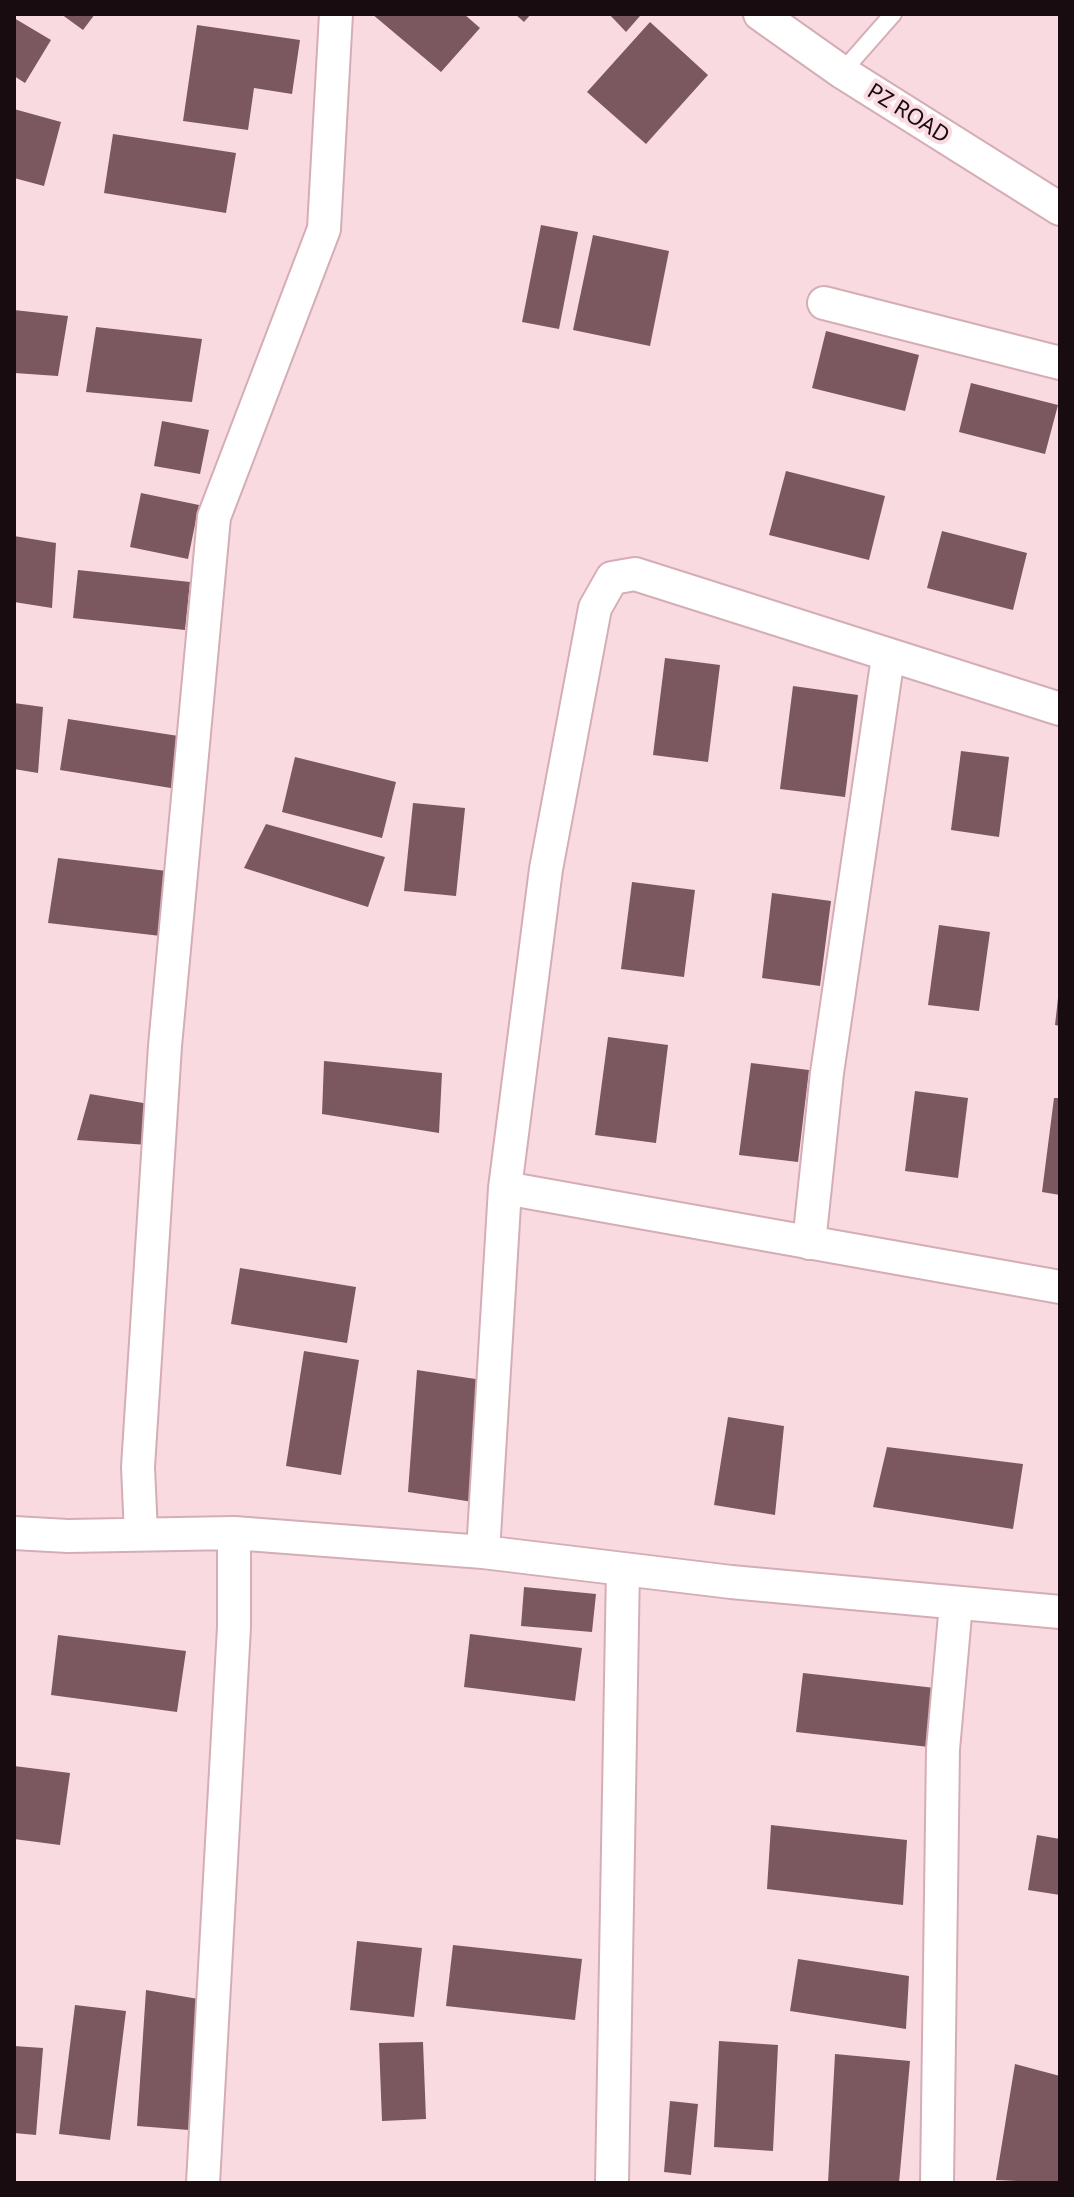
<!DOCTYPE html>
<style>
body{margin:0}
#map{position:relative;width:1074px;height:2197px;overflow:hidden;background:#fadae1;font-family:"Noto Sans",sans-serif}
canvas{display:block}
.frame{position:absolute;inset:0;border:16px solid #190c10;pointer-events:none}
</style>
<div id="map">
<canvas width="1074" height="2197"></canvas>
<div class="frame"></div>
</div>
<script>
const context = document.querySelector('canvas').getContext('2d');
context.lineJoin = 'round';
function fillPath(path, color) { context.fillStyle = color; context.fill(path, 'evenodd'); }
const toPath = rows => new Path2D(rows.map(r => 'M' + r).join(''));
function strokePath(path, color, width, dash) { context.strokeStyle = color; context.lineWidth = width; context.lineCap = dash ? 'butt' : 'round'; context.setLineDash(dash || []); context.stroke(path); }
function write(font, color, halo, rows, align = 'center') {
  context.font = font + ' "Noto Sans",sans-serif'; context.lineWidth = 8; context.setLineDash([]); context.textBaseline = 'middle'; context.strokeStyle = halo; context.fillStyle = color; for (const [text, x, y, turn = 0] of rows) {
    context.save(); context.translate(x, y); context.rotate((+turn || 0) * Math.PI / 180); context.textAlign = isNaN(turn) ? turn : align; if (halo) context.strokeText(text, 0, 0); context.fillText(text, 0, 0); context.restore();
  }
}
const building = toPath([
 [61,14,95,14,83,30],
 [372,14,464,14,480,28,441,72],
 [515,14,531,14,524,22],
 [609,14,638,14,640,16,626,32],
 [14,18,51,40,25,83,14,76],
 [650,22,708,75,646,144,587,92],
 [197,25,300,40,292,94,254,88,248,130,183,121],
 [14,109,61,122,44,186,14,178],
 [113,134,236,153,226,213,104,193],
 [541,225,578,232,559,329,522,322],
 [593,235,669,251,650,346,573,330],
 [14,310,68,316,58,376,14,373],
 [96,327,202,339,192,402,86,392],
 [826,331,919,355,905,411,812,388],
 [971,383,1058,405,1045,454,959,432],
 [162,421,209,430,200,474,154,466],
 [786,471,885,496,869,560,769,535],
 [141,493,199,505,188,559,130,547],
 [942,531,1027,553,1013,610,927,588],
 [14,536,56,543,52,608,14,602],
 [78,570,190,582,185,630,73,618],
 [665,658,720,665,708,762,653,755],
 [793,686,858,695,845,797,780,789],
 [14,703,43,707,38,773,14,769],
 [68,719,185,737,177,789,60,770],
 [961,751,1009,757,999,837,951,830],
 [295,757,396,782,382,838,282,812],
 [413,803,465,808,456,896,404,891],
 [266,824,385,857,368,907,244,868],
 [58,858,167,871,161,936,48,923],
 [632,882,695,890,684,977,621,969],
 [772,893,831,901,820,986,762,978],
 [939,925,990,932,979,1011,928,1005],
 [1058,998,1060,998,1060,1026,1055,1025],
 [608,1037,668,1045,656,1143,595,1135],
 [324,1061,442,1073,439,1133,322,1114],
 [751,1063,809,1070,798,1162,739,1155],
 [915,1091,968,1098,958,1178,905,1171],
 [90,1094,155,1105,148,1145,77,1140],
 [1054,1098,1060,1098,1060,1195,1042,1192],
 [240,1268,356,1287,347,1343,231,1324],
 [304,1351,359,1360,341,1475,286,1466],
 [417,1370,482,1380,473,1502,408,1492],
 [728,1417,784,1426,775,1515,714,1505],
 [887,1447,1023,1464,1013,1529,873,1507],
 [524,1587,596,1594,592,1632,521,1626],
 [470,1634,582,1648,575,1701,464,1687],
 [58,1635,186,1651,177,1712,51,1695],
 [803,1673,935,1688,929,1747,796,1732],
 [14,1766,70,1773,60,1845,14,1839],
 [771,1825,907,1840,903,1905,767,1889],
 [1037,1835,1060,1839,1060,1895,1028,1890],
 [357,1941,422,1948,414,2017,350,2010],
 [453,1945,582,1959,575,2020,446,2006],
 [798,1959,909,1976,906,2029,790,2011],
 [146,1990,210,2001,202,2131,137,2126],
 [75,2005,126,2011,110,2140,59,2134],
 [719,2041,778,2045,773,2151,714,2147],
 [423,2042,426,2119,382,2121,379,2043],
 [14,2046,43,2048,36,2135,14,2133],
 [835,2054,910,2061,899,2183,828,2183],
 [1015,2064,1060,2076,1060,2183,996,2180],
 [670,2101,698,2104,691,2175,664,2172]
]);
const service = toPath([
 [842,72,893,14]
]);
const minor = toPath([
 [760,14,842,72,1060,209],
 [824,303,1060,363],
 [505,1188,1060,1287],
 [809,1243,827,1073,888,657],
 [14,1533,68,1536,234,1533,483,1552,731,1582,1060,1612],
 [141,1534,138,1467,165,1046,214,517,324,229,336,14],
 [483,1552,505,1188,546,869,595,608,612,578,635,574,1060,709],
 [203,2183,234,1627,234,1533],
 [612,2183,623,1569],
 [937,2183,943,1749,956,1604]
]);
const streetNames = [
 ["PZ ROAD",908,114,32]
];
fillPath(building, '#7b5860');
strokePath(service, '#d4adb5', 20);
strokePath(minor, '#d4adb5', 36);
strokePath(service, '#fff', 16);
strokePath(minor, '#fff', 32);
write('22px', '#190c10', '#fadae1', streetNames);
</script>
